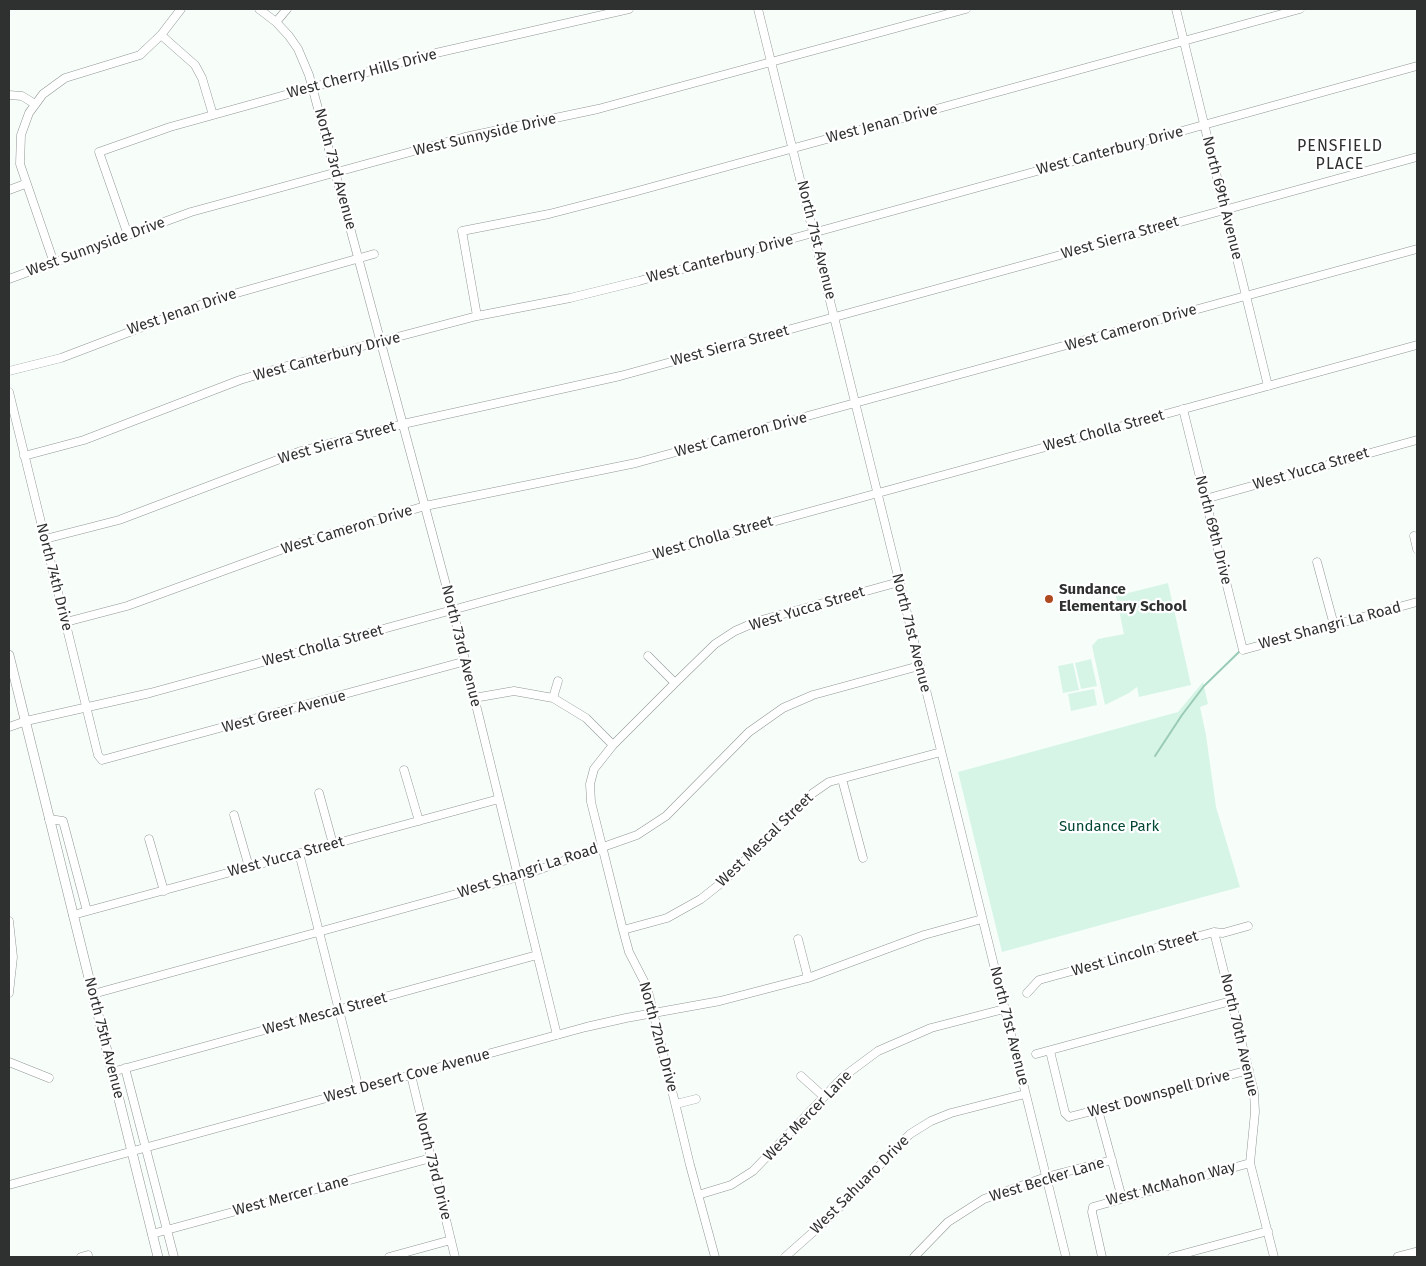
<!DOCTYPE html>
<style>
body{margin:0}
#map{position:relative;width:1426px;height:1266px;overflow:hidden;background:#f7fefa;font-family:"Fira Sans",sans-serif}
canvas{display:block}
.frame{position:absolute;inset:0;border:10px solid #2e3130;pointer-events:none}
</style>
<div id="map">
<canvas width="1426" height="1266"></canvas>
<div class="frame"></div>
</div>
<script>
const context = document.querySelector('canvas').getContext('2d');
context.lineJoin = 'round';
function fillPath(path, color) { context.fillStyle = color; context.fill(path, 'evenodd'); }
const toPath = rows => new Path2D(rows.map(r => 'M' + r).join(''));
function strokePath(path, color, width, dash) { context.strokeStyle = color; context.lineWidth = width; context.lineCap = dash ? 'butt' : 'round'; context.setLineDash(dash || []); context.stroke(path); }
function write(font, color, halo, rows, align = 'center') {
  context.font = font + ' "Fira Sans",sans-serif'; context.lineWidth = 4.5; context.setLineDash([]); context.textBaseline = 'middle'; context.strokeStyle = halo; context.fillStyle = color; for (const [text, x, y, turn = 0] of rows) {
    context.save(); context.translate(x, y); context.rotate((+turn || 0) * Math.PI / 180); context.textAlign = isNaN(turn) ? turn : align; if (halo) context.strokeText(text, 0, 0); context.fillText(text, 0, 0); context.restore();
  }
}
const green = toPath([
 [1168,583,1191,685,1139,697,1137,687,1129,693,1105,705,1092,646,1098,639,1124,634,1116,596],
 [1091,659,1097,686,1081,689,1075,663],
 [1073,663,1079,690,1063,693,1058,666],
 [1203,682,1208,704,1200,707,1206,735,1216,807,1240,887,1002,952,958,772,1178,712],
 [1094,689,1097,705,1071,711,1068,694]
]);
const stream = toPath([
 [1155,756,1182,715,1204,686,1241,650]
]);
const minor = toPath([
 [259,9,276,22,289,36,298,49,309,75,453,611,557,1035],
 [758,9,1066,1257],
 [1176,9,1268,386],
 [276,22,287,9],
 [161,35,195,65,202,78,213,115],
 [9,95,22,96,35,104],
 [9,190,25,184],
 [128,235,99,152,170,127,436,53,629,9],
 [54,263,20,164,21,135,29,113,43,94,65,78,140,55,161,35,181,9],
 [9,279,191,212,465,137,598,109,966,9],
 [477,316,462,231,549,214,634,192,1300,9],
 [9,371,61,358,216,299,374,254],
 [9,392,98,755,102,760,466,661],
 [1183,409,1243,650,1417,602],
 [24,456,84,440,240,380,283,367,477,316,570,298,639,281,1417,66],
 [1205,499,1417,440],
 [1414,536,1417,549],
 [45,539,119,520,301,451,403,424,620,376,1417,157],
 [1317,562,1334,625],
 [66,622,127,606,297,544,425,506,636,463,1417,249],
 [648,656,675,683],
 [474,698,514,691,553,698,586,718,613,745],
 [553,698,558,681],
 [9,727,26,721,150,693,1417,345],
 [404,770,419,821],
 [842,779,863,858],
 [319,793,333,844],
 [234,815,249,867],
 [49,819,63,821,87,911],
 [149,839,164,891],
 [299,853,359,1089],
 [73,915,499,799],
 [9,921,13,957,9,993],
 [623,930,667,918,701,899,725,880,813,793,829,782,941,752],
 [1214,932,1254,1092,1255,1112,1250,1163,1274,1257],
 [798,939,808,978],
 [1027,993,1039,980,1214,932,1223,933,1248,926],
 [93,994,518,877,637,835,666,816,749,732,783,708,813,695,919,666],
 [1050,1051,1065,1113,1069,1117,1249,1070],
 [1036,1054,1231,1001],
 [9,1062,49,1078],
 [125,1068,174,1257],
 [112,1072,537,955],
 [411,1075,455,1257],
 [801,1076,823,1096],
 [676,1104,696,1099],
 [1098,1110,1122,1198],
 [9,1185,586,1027,626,1018,720,1001,808,978,924,935,982,919],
 [698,1195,731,1185,753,1171,843,1077,878,1051,931,1028,1004,1009],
 [152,1234,431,1158],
 [81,1257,88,1255],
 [389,1257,451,1240],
 [715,1257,690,1165,647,987,629,952,623,930,591,802,590,784,594,769,613,745,675,683,715,644,735,631,758,621,899,582],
 [785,1257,829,1218,910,1134,931,1121,951,1113,1025,1094],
 [914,1257,948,1222,984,1199,1046,1177,1112,1160],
 [1102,1257,1092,1212,1093,1207,1250,1163],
 [1172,1257,1268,1231]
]);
const major = toPath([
 [9,655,158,1257],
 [1398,1257,1417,1252]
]);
const markers = [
 [1049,599,5,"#af4920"]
];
const streetNames = [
 ["West Cherry Hills Drive",362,74,-15],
 ["West Jenan Drive",882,124,-15],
 ["West Sunnyside Drive",485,135,-13],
 ["West Canterbury Drive",1110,151,-15],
 ["North 73rd Avenue",335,169,75],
 ["North 69th Avenue",1222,198,76],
 ["West Sierra Street",1120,238,-16],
 ["North 71st Avenue",816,240,76],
 ["West Sunnyside Drive",96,247,-20],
 ["West Canterbury Drive",720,259,-15],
 ["West Jenan Drive",182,312,-19],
 ["West Cameron Drive",1131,328,-16],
 ["West Sierra Street",730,346,-15],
 ["West Canterbury Drive",327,357,-15],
 ["West Cholla Street",1104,431,-15],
 ["West Cameron Drive",741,435,-15],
 ["West Sierra Street",337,443,-16],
 ["West Yucca Street",1311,469,-16],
 ["West Cameron Drive",347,530,-17],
 ["North 69th Drive",1213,530,76],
 ["West Cholla Street",713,538,-16],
 ["North 74th Drive",54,577,76],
 ["West Yucca Street",807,609,-17],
 ["West Shangri La Road",1330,626,-15],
 ["North 71st Avenue",911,633,76],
 ["West Cholla Street",323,646,-15],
 ["North 73rd Avenue",461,646,76],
 ["West Greer Avenue",284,712,-15],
 ["West Mescal Street",765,840,-44],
 ["West Yucca Street",286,857,-15],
 ["West Shangri La Road",528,871,-18],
 ["West Lincoln Street",1135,954,-16],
 ["West Mescal Street",325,1014,-15],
 ["North 71st Avenue",1009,1026,76],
 ["North 70th Avenue",1239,1035,77],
 ["North 72nd Drive",658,1037,75],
 ["North 75th Avenue",104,1038,76],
 ["West Desert Cove Avenue",407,1076,-15],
 ["West Downspell Drive",1159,1094,-15],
 ["West Mercer Lane",808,1116,-46],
 ["North 73rd Drive",433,1166,76],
 ["West Becker Lane",1047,1180,-17],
 ["West McMahon Way",1171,1184,-15],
 ["West Sahuaro Drive",860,1185,-45],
 ["West Mercer Lane",291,1196,-15]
];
const poiNames = [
 ["Sundance",1059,590],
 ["Elementary School",1059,607]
];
const parkNames = [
 ["Sundance Park",1109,827]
];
const neighbourhoodNames = [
 ["PENSFIELD",1340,147],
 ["PLACE",1340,165]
];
fillPath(green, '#d6f5e7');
strokePath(stream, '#99cbb5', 2);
strokePath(minor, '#919794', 9);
strokePath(major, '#919794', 10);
strokePath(minor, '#fff', 8);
strokePath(major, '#fff', 9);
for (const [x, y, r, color] of markers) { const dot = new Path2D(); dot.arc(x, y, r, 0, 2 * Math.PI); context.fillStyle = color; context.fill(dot); strokePath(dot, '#fff', 2); }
write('15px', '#2e3130', '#fff', streetNames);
write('bold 15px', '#2e3130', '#fff', poiNames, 'left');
write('15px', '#014733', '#fff', parkNames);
context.letterSpacing = '1px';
write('16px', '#2e3130', '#fff', neighbourhoodNames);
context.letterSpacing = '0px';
</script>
